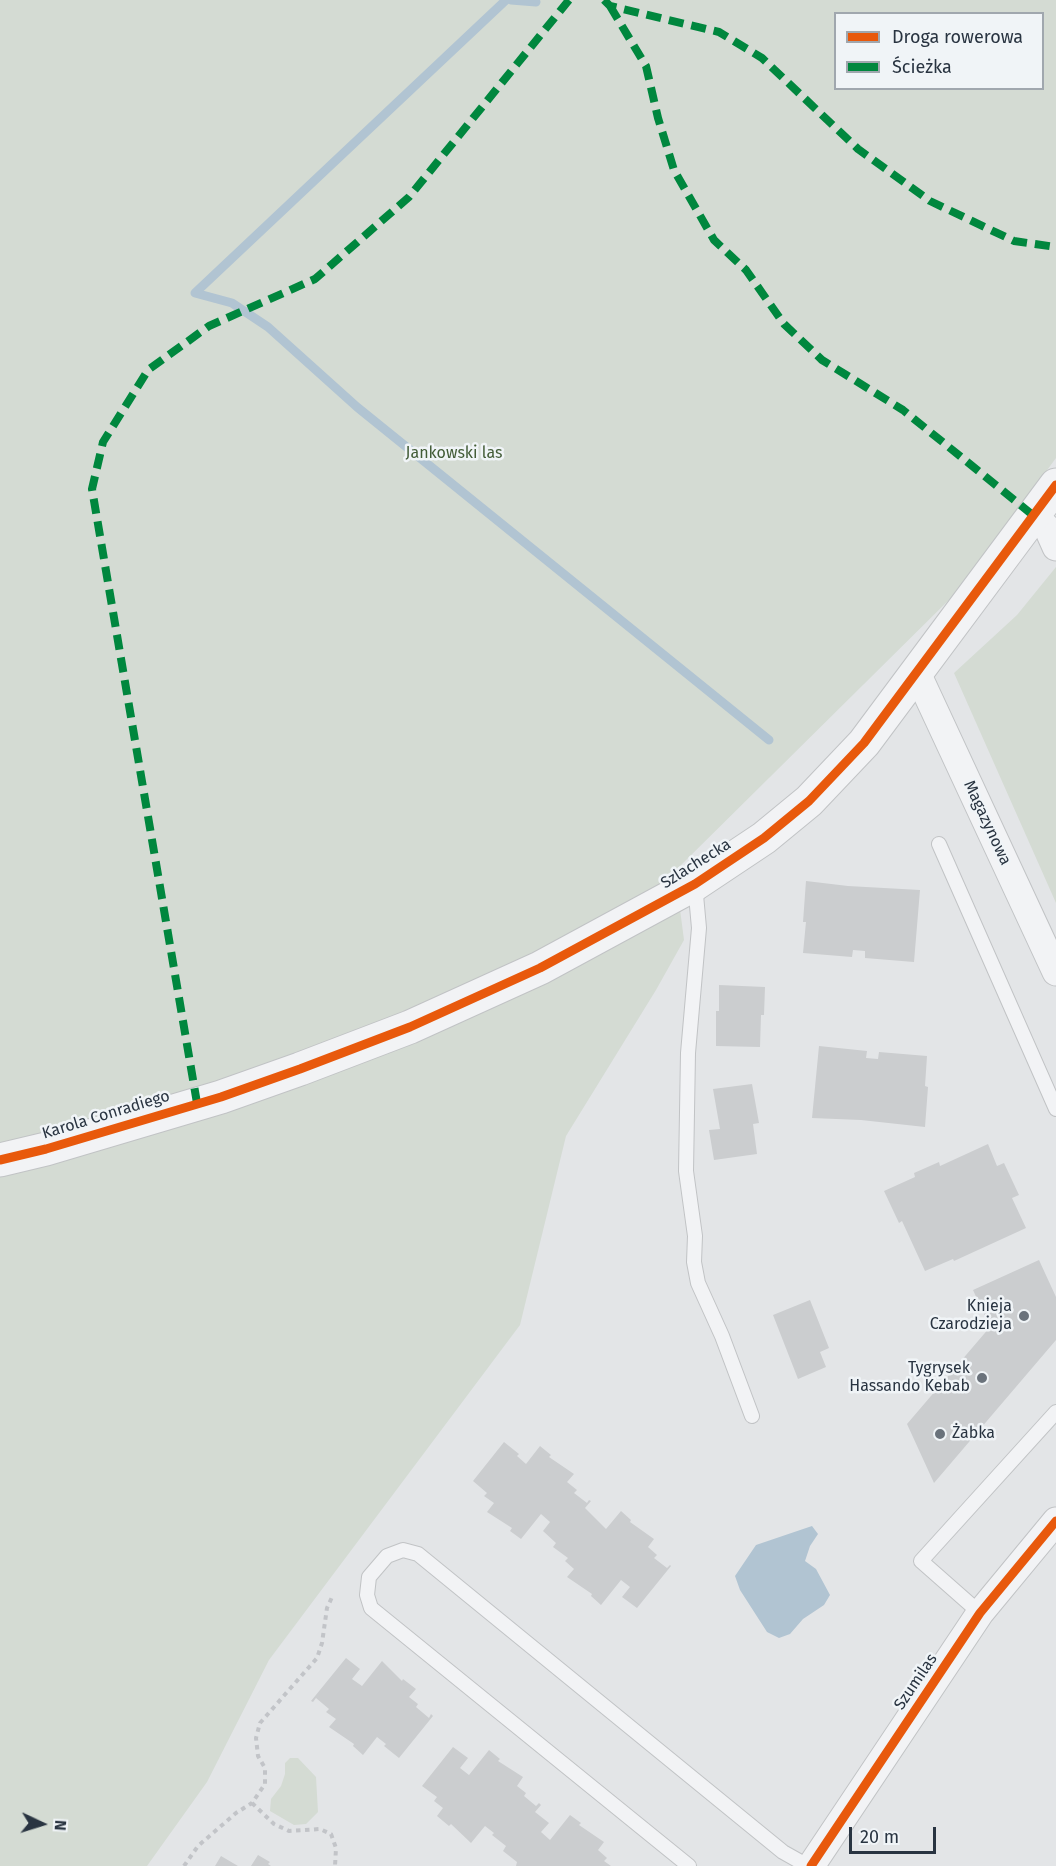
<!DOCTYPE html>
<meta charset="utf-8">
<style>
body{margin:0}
#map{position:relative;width:1056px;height:1866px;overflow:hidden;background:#e3e5e7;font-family:"Fira Sans",sans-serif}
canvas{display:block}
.legend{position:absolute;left:834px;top:12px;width:210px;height:78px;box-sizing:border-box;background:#f0f4f7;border:2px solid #a0a7ae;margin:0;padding:8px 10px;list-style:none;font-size:18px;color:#293441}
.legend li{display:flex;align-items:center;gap:12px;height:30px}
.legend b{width:30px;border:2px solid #a0a7ae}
.north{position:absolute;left:12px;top:1794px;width:60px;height:60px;-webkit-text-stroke:4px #f0f4f7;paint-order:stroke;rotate:94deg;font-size:16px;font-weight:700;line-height:24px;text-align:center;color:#293441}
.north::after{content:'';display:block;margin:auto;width:21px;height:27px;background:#293441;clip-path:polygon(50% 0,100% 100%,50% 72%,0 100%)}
.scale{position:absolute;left:849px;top:1827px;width:87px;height:27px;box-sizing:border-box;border:3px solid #293441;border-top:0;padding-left:8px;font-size:18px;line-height:21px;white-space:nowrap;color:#293441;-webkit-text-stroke:4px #f0f4f7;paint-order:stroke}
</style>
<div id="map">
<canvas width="1056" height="1866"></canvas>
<ul class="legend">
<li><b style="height:8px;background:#e8590c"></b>Droga rowerowa</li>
<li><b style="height:8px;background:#00873e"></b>Ścieżka</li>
</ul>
<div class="north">N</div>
<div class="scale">20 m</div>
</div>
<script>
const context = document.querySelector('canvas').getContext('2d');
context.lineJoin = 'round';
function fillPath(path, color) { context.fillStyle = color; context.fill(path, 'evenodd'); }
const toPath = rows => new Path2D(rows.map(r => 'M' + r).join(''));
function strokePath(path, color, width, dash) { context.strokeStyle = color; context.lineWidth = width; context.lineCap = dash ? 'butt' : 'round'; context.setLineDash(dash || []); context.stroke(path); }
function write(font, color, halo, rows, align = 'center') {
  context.font = font + ' "Fira Sans",sans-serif'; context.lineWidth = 5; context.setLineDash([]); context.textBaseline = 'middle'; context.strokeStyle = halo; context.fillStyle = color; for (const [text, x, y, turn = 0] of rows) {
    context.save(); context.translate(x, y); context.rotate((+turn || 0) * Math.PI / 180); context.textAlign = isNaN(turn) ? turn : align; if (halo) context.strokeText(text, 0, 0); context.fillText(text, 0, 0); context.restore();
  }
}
const green = toPath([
 [0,0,1056,0,1056,458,958,591,675,871,684,940,656,990,566,1136,520,1325,269,1660,207,1782,147,1866,0,1866],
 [836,14,1042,14,1042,88,836,88],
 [1056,567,1056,903,954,673,1017,615],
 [290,1758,298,1758,316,1777,318,1812,306,1824,294,1825,270,1811,271,1799,281,1786,285,1774,285,1763]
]);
const water = toPath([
 [812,1526,818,1534,810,1546,805,1561,816,1569,830,1595,824,1605,803,1619,790,1634,779,1638,767,1632,740,1590,735,1576,756,1545]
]);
const stream = toPath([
 [506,0,195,293,232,303,268,327,357,407,769,740],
 [511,0,536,2]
]);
const building = toPath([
 [806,881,848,886,920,890,914,962,865,958,865,951,853,950,852,957,803,953,806,922,803,922],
 [719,985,765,987,764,1015,761,1015,760,1047,716,1046,716,1011,719,1011],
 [819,1046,867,1051,866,1058,878,1059,879,1052,927,1056,925,1086,928,1087,925,1127,861,1120,812,1118],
 [752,1084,759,1123,753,1124,757,1154,714,1160,709,1130,720,1129,713,1089],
 [988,1144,997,1166,1004,1163,1019,1195,1012,1198,1026,1228,954,1261,953,1259,925,1271,902,1221,899,1223,884,1191,915,1177,914,1173,939,1162,940,1166],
 [1039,1260,1056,1297,1056,1340,934,1483,907,1424,990,1327,973,1290],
 [810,1300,829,1348,820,1352,826,1367,798,1379,773,1315],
 [504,1442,519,1454,517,1456,526,1464,540,1446,551,1455,549,1457,574,1474,567,1482,577,1490,574,1493,587,1503,589,1500,591,1501,585,1508,606,1529,621,1511,631,1520,630,1522,654,1539,648,1547,657,1555,654,1558,667,1568,670,1565,671,1566,637,1608,622,1597,630,1587,621,1580,601,1605,591,1596,592,1594,567,1577,574,1569,565,1561,568,1558,553,1547,556,1543,543,1531,550,1522,541,1514,521,1539,510,1531,512,1528,487,1512,494,1503,484,1496,487,1493,473,1481],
 [346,1658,360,1669,352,1679,362,1686,382,1661,402,1681,403,1679,416,1689,409,1697,418,1704,416,1707,429,1718,431,1714,433,1716,399,1758,384,1746,386,1744,377,1737,363,1755,353,1746,354,1744,329,1727,336,1719,326,1712,329,1709,316,1698,313,1702,311,1701],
 [453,1747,468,1758,460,1768,469,1775,489,1750,500,1759,498,1761,523,1777,517,1786,526,1793,524,1796,536,1806,539,1803,541,1805,535,1812,549,1823,541,1832,550,1840,570,1815,581,1823,579,1825,604,1842,598,1850,607,1858,604,1861,611,1866,516,1866,517,1862,503,1851,506,1846,492,1835,494,1833,485,1826,471,1843,451,1824,449,1826,437,1816,443,1808,434,1801,437,1797,422,1786],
 [258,1855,270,1862,268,1864,271,1866,251,1866],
 [221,1856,238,1866,215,1866]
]);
const path = toPath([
 [252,1803,274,1824,289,1831,320,1829,331,1834,336,1848,335,1866],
 [184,1866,198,1846,236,1813,252,1803,265,1784,265,1768,258,1756,256,1738,260,1723,317,1658,322,1643,327,1608,333,1595]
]);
const service = toPath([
 [939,844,1056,1109],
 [695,884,699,928,688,1053,686,1171,695,1236,694,1262,698,1283,722,1336,752,1416],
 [980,1613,921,1561,1056,1412],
 [689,1866,371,1608,367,1595,369,1577,387,1556,403,1550,418,1554,783,1852,808,1866]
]);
const minor = toPath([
 [1034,516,1048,529,1056,547],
 [917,673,1056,972],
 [811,1866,980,1613,1056,1521]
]);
const tertiary = toPath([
 [0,1160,46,1149,221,1097,300,1069,410,1027,540,968,695,884,764,838,809,801,864,743,1056,485]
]);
const quiet = toPath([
 [604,0,610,6,719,32,762,58,858,149,930,201,1014,241,1056,247],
 [610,6,646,66,658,118,674,170,714,240,746,270,784,324,822,360,903,410,1034,516],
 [197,1103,92,489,103,442,148,370,209,326,315,279,409,197,569,0]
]);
const cycleway = toPath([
 [0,1160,46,1149,221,1097,300,1069,410,1027,540,968,695,884,764,838,809,801,864,743,1056,485],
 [811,1866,980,1613,1056,1521]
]);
const markers = [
 [1024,1316,6,"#6a727b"],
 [982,1378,6,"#6a727b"],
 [940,1434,6,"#6a727b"]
];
const parkNames = [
 ["Jankowski las",454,454]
];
const streetNames = [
 ["Magazynowa",987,823,65],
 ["Szlachecka",696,864,-32],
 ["Karola Conradiego",106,1115,-17],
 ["Szumilas",916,1682,-56]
];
const poiNames = [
 ["Knieja",1012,1307],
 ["Czarodzieja",1012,1325],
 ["Tygrysek",970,1369],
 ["Hassando Kebab",970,1387],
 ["Żabka",952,1434,"left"]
];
fillPath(green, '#d4dbd3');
fillPath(water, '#b1c4d2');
strokePath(stream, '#b1c4d2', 9);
fillPath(building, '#cbcdcf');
strokePath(service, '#c1c3c5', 16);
strokePath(minor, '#c1c3c5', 29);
strokePath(tertiary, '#c1c3c5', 35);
strokePath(path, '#c2c4c8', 4, [4.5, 4.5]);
strokePath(service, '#f2f3f5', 14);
strokePath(minor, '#f2f3f5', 27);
strokePath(tertiary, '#f2f3f5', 33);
strokePath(quiet, '#00873e', 8, [15, 8]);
strokePath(cycleway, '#e8590c', 9);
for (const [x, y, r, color] of markers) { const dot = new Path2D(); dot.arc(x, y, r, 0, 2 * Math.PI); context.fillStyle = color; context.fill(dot); strokePath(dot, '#f0f4f7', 2); }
write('16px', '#425c37', '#f0f4f7', parkNames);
write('16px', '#293441', '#f0f4f7', streetNames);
write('16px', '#293441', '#f0f4f7', poiNames, 'right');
</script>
